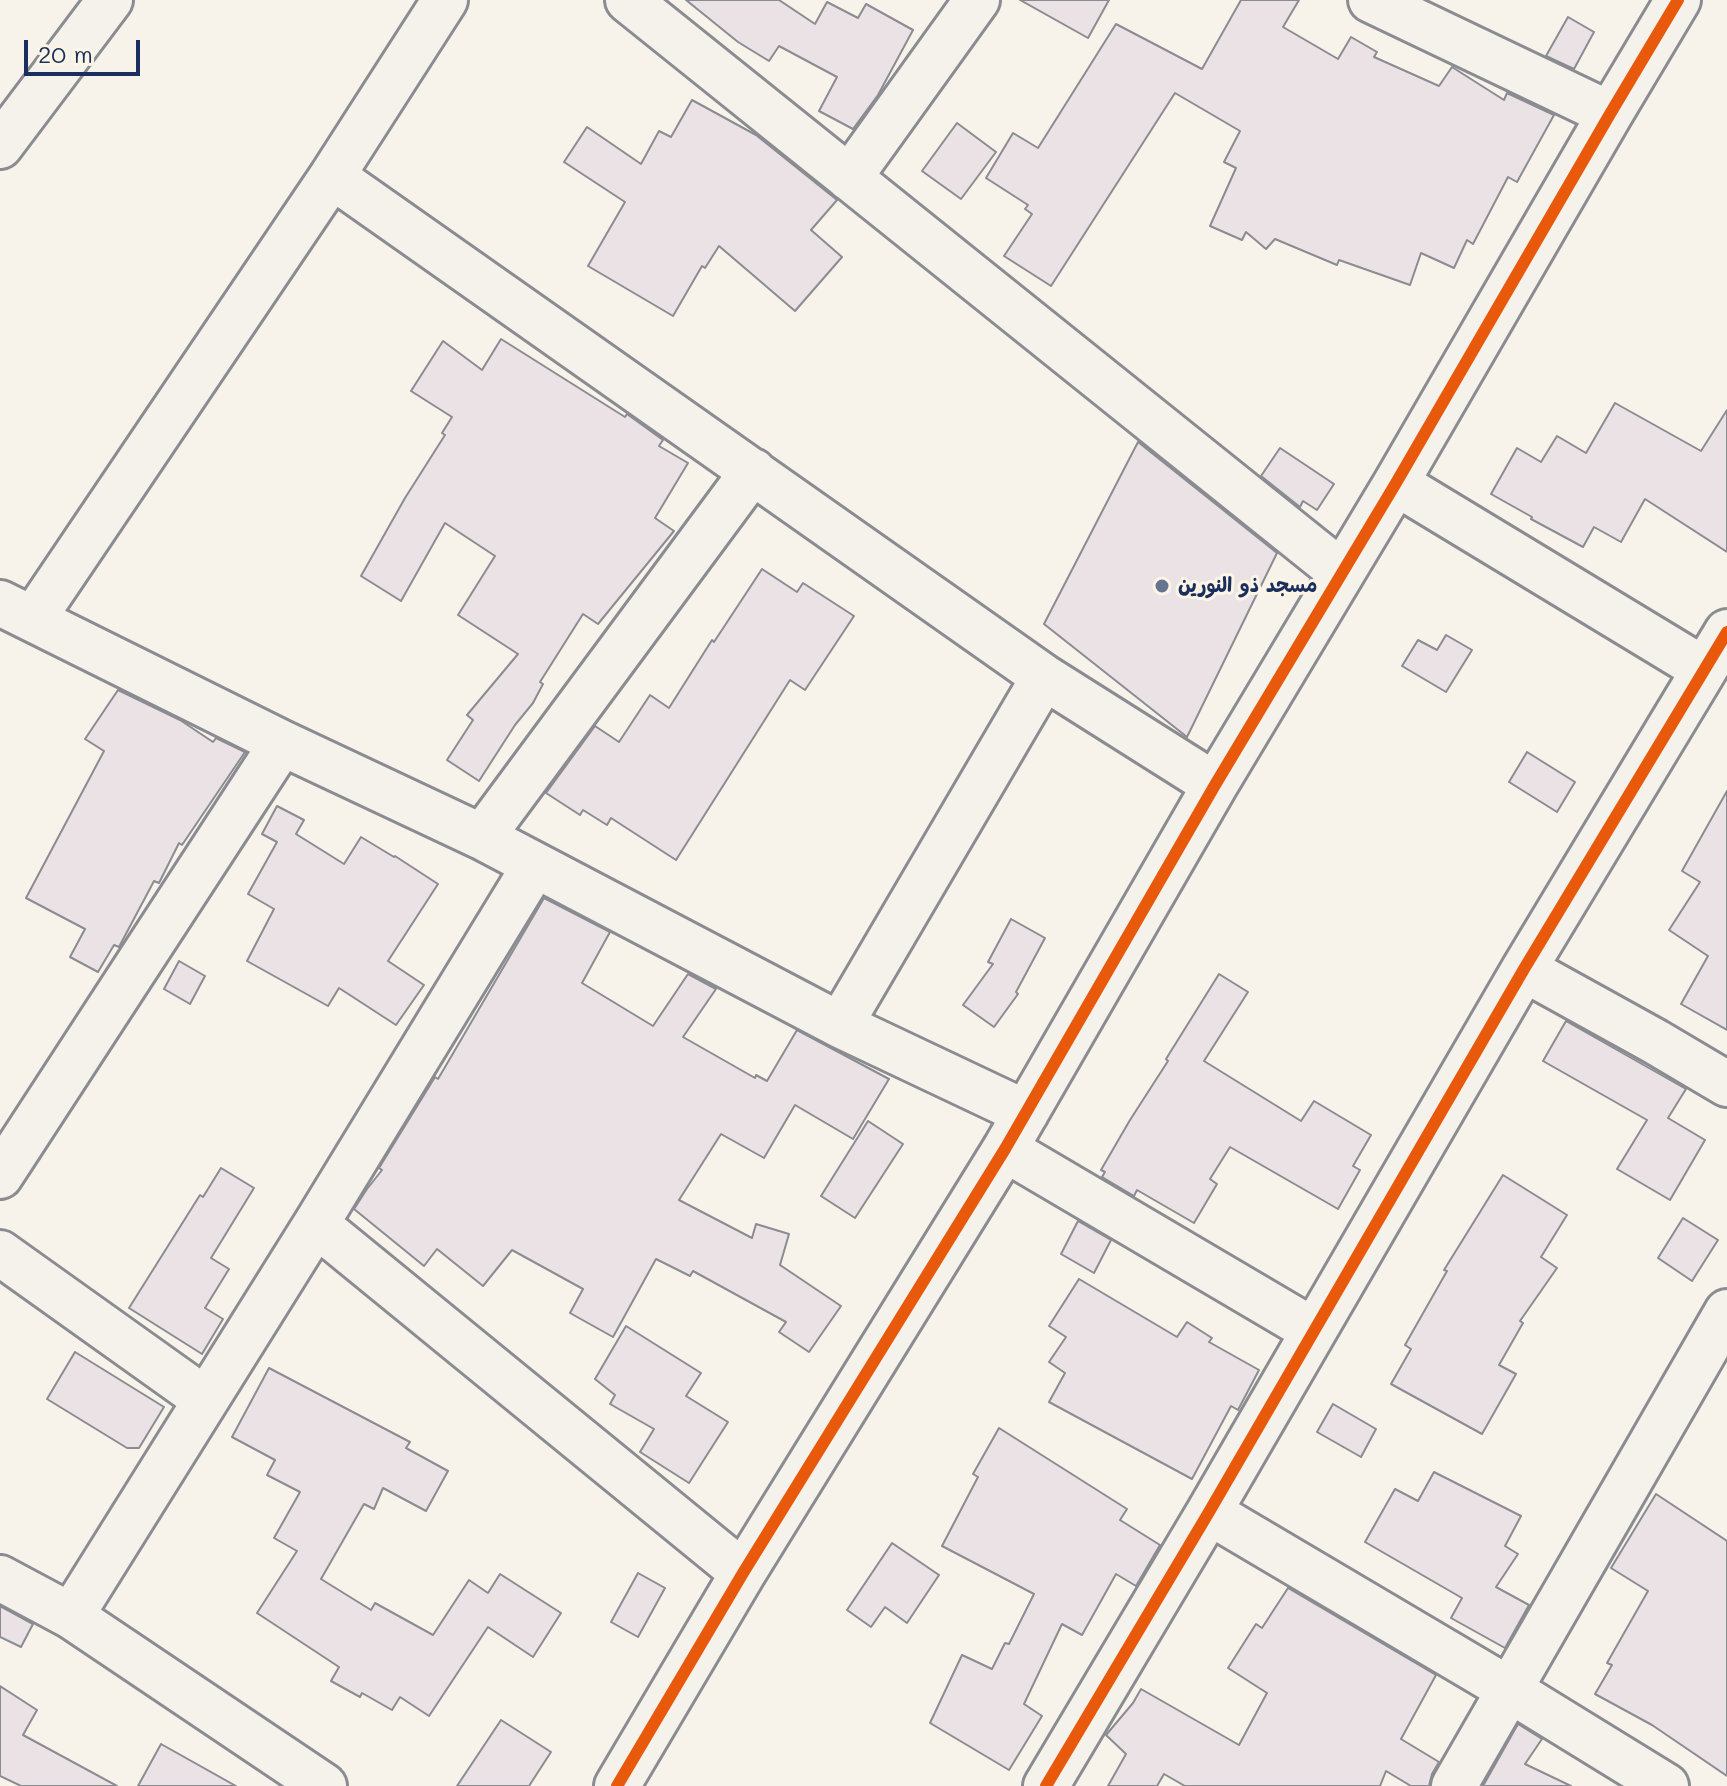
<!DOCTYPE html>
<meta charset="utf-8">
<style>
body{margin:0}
#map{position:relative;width:1727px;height:1786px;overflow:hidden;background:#f7f3ea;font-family:Mali,sans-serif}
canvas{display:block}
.scale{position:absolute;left:24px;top:40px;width:116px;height:36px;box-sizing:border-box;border:4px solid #1b2f5e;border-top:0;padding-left:10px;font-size:24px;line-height:28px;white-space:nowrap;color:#1b2f5e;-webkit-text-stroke:6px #fcf5e5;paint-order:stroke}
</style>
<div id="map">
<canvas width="1727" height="1786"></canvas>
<div class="scale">20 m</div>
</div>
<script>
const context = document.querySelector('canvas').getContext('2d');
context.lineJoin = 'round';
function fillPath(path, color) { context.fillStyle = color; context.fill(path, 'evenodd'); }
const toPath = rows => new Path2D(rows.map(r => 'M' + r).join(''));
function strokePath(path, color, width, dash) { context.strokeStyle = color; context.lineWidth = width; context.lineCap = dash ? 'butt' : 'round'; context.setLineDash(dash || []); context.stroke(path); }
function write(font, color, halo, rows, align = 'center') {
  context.font = font + ' Mali,"Playpen Sans Arabic",sans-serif'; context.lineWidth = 6; context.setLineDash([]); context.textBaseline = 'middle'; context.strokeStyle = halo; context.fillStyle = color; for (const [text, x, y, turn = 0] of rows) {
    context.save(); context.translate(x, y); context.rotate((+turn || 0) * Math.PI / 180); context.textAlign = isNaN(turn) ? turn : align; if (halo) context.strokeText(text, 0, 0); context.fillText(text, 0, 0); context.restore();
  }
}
const building = toPath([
 [686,0,779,0,815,24,827,2,858,18,866,4,913,30,878,95,853,129,819,111,837,77,779,46,769,61,738,42,686,0],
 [1020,0,1109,0,1088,38,1020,0],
 [1241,0,1299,0,1283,27,1338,59,1351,37,1377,52,1374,57,1439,86,1452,67,1504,100,1507,93,1554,115,1517,182,1508,177,1473,244,1467,240,1454,268,1421,253,1410,285,1339,260,1337,265,1275,239,1266,249,1246,232,1242,240,1210,226,1236,168,1224,162,1240,131,1175,93,1051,286,1004,256,1032,214,1025,209,1028,205,986,178,1013,133,1038,148,1116,24,1202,69,1241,0],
 [1568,17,1594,32,1574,69,1546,56,1568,17],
 [692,100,756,135,837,200,811,230,842,257,795,311,719,246,705,268,702,266,673,316,588,266,625,202,564,162,587,127,641,164,659,131,671,137,692,100],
 [957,123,996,152,961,199,922,171,957,123],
 [501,339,625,417,627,414,663,440,659,446,688,463,655,518,674,531,598,624,583,614,540,682,543,684,533,703,515,725,479,781,447,760,473,720,467,715,518,654,458,615,495,556,445,523,401,601,361,576,405,498,445,435,442,433,452,417,411,391,443,341,482,370,501,339],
 [1615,403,1701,451,1727,410,1727,552,1645,499,1621,542,1594,527,1583,547,1531,519,1532,517,1491,494,1517,448,1541,462,1557,436,1586,453,1615,403],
 [1138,442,1277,553,1187,737,1044,624,1138,442],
 [1280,448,1334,484,1317,510,1303,501,1300,507,1261,476,1280,448],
 [762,569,797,592,803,583,854,616,805,690,790,680,676,860,611,818,607,825,583,810,580,815,546,793,595,726,619,742,650,695,669,708,712,640,714,642,762,569],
 [1446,635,1472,650,1446,692,1402,666,1418,640,1437,650,1446,635],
 [118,690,180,720,213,742,216,738,245,752,182,845,179,843,159,883,154,881,119,947,114,945,98,972,70,957,85,929,26,898,104,751,85,739,118,690],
 [1527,752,1575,782,1557,812,1509,782,1527,752],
 [1727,791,1727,1030,1681,1004,1708,956,1669,930,1700,882,1682,871,1727,791],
 [277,806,304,820,296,834,344,864,361,837,394,857,395,856,438,884,388,961,424,985,396,1025,339,988,328,1006,247,961,274,909,248,894,277,842,262,834,277,806],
 [544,898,610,932,582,983,653,1026,688,974,716,989,683,1037,755,1078,756,1075,767,1081,797,1030,889,1079,853,1139,795,1105,764,1158,721,1134,679,1200,752,1238,756,1224,789,1234,780,1265,841,1306,809,1352,779,1332,786,1322,693,1271,690,1276,656,1259,613,1337,570,1313,583,1289,512,1250,483,1286,437,1249,424,1266,354,1209,367,1189,382,1170,379,1168,435,1077,438,1079,544,898],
 [1011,919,1045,938,1016,992,1018,994,994,1027,963,1005,993,964,988,962,1011,919],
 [179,961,205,976,190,1004,164,989,179,961],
 [1219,974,1248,992,1204,1061,1301,1121,1314,1101,1371,1135,1353,1166,1360,1170,1338,1209,1230,1147,1210,1179,1217,1184,1194,1223,1137,1190,1134,1196,1102,1177,1105,1172,1101,1170,1130,1120,1168,1061,1166,1059,1219,974],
 [1566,1021,1686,1089,1668,1118,1705,1140,1670,1200,1617,1169,1647,1120,1543,1061,1566,1021],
 [868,1121,903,1144,855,1218,821,1196,868,1121],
 [221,1168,254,1188,211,1258,229,1269,205,1308,223,1319,202,1354,129,1308,200,1195,203,1197,221,1168],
 [1503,1175,1567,1215,1541,1257,1557,1268,1520,1321,1523,1323,1499,1365,1516,1374,1482,1434,1391,1384,1411,1349,1405,1345,1447,1271,1444,1270,1503,1175],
 [1683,1218,1718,1240,1692,1281,1658,1258,1683,1218],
 [1078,1221,1111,1240,1094,1273,1061,1254,1078,1221],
 [1079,1279,1177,1337,1187,1322,1212,1338,1209,1342,1259,1370,1238,1410,1231,1406,1192,1479,1049,1402,1065,1373,1049,1362,1066,1337,1049,1326,1079,1279],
 [626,1326,701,1373,686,1396,728,1422,689,1483,640,1452,654,1429,610,1404,615,1395,595,1379,626,1326],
 [75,1352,164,1407,139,1448,127,1448,47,1399,75,1352],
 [269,1368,410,1442,406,1448,448,1471,426,1511,383,1488,374,1509,364,1504,321,1579,371,1610,375,1603,433,1635,469,1580,488,1593,500,1574,561,1613,533,1657,488,1627,429,1716,400,1697,392,1710,362,1693,360,1697,331,1681,339,1667,257,1613,297,1551,274,1538,300,1492,267,1475,275,1460,232,1437,269,1368],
 [1333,1404,1376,1429,1361,1457,1317,1432,1333,1404],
 [999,1428,1127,1509,1120,1520,1160,1545,1136,1586,1116,1574,1082,1635,1062,1624,1024,1704,1042,1716,1009,1770,930,1723,962,1655,992,1669,1005,1643,1009,1644,1034,1594,942,1546,978,1477,973,1474,999,1428],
 [1434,1472,1521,1516,1505,1546,1518,1554,1496,1587,1529,1605,1505,1648,1451,1618,1462,1598,1365,1542,1395,1489,1418,1501,1434,1472],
 [1656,1494,1727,1541,1727,1776,1652,1725,1595,1694,1612,1665,1607,1663,1648,1591,1611,1568,1656,1494],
 [892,1543,939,1575,907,1623,885,1607,871,1627,847,1610,892,1543],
 [638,1573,665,1588,638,1637,611,1622,638,1573],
 [1288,1588,1436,1675,1401,1739,1439,1762,1432,1774,1429,1786,1411,1786,1386,1771,1380,1786,1185,1786,1164,1774,1157,1786,1108,1786,1126,1754,1106,1735,1133,1703,1141,1689,1239,1745,1267,1693,1228,1668,1256,1624,1262,1628,1288,1588],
 [0,1606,33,1624,21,1647,0,1637,0,1606],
 [0,1686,37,1710,23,1735,117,1786,21,1786,0,1776,0,1686],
 [501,1720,551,1752,529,1786,457,1786,501,1720],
 [1518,1724,1542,1739,1525,1764,1571,1786,1483,1786,1518,1724],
 [161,1744,236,1786,138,1786,161,1744]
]);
const minor = toPath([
 [628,0,1342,573],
 [1371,0,1610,114],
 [0,146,110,0],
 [332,176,1044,677,1215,785],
 [849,178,977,0],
 [1396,483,1703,669],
 [0,603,282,743,482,837,840,1025,1026,1113],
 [33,619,332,176,445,0],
 [482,837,753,471],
 [1524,969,1656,1042,1727,1084],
 [840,1025,1044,677],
 [1005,1149,1314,1331],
 [0,1176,282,743],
 [316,1224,535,865],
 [0,1253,206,1400],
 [1209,1512,1510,1690,1666,1786],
 [0,1578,71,1616,324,1786],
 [71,1616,316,1224,743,1573],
 [617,1786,743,1573,1005,1149,1215,785,1396,483,1610,114,1678,0],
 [1046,1786,1209,1512,1524,969,1727,632],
 [1454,1786,1727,1312]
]);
const cycleway = toPath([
 [617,1786,743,1573,1005,1149,1215,785,1396,483,1610,114,1678,0],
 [1046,1786,1209,1512,1524,969,1727,632]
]);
const markers = [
 [1162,586,8,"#68748f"]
];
const poiNames = [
 ["مسجد ذو النورين",1178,586]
];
fillPath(building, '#ebe2e6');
strokePath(building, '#8a8c91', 2);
strokePath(minor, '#8a8c91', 50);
strokePath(minor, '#f5f2ec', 44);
strokePath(cycleway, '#e8590c', 12);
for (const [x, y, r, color] of markers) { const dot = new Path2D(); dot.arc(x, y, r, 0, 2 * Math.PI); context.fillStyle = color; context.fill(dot); strokePath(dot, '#fcf5e5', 3); }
write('bold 20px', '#1b2f5e', '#fcf5e5', poiNames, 'left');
</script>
